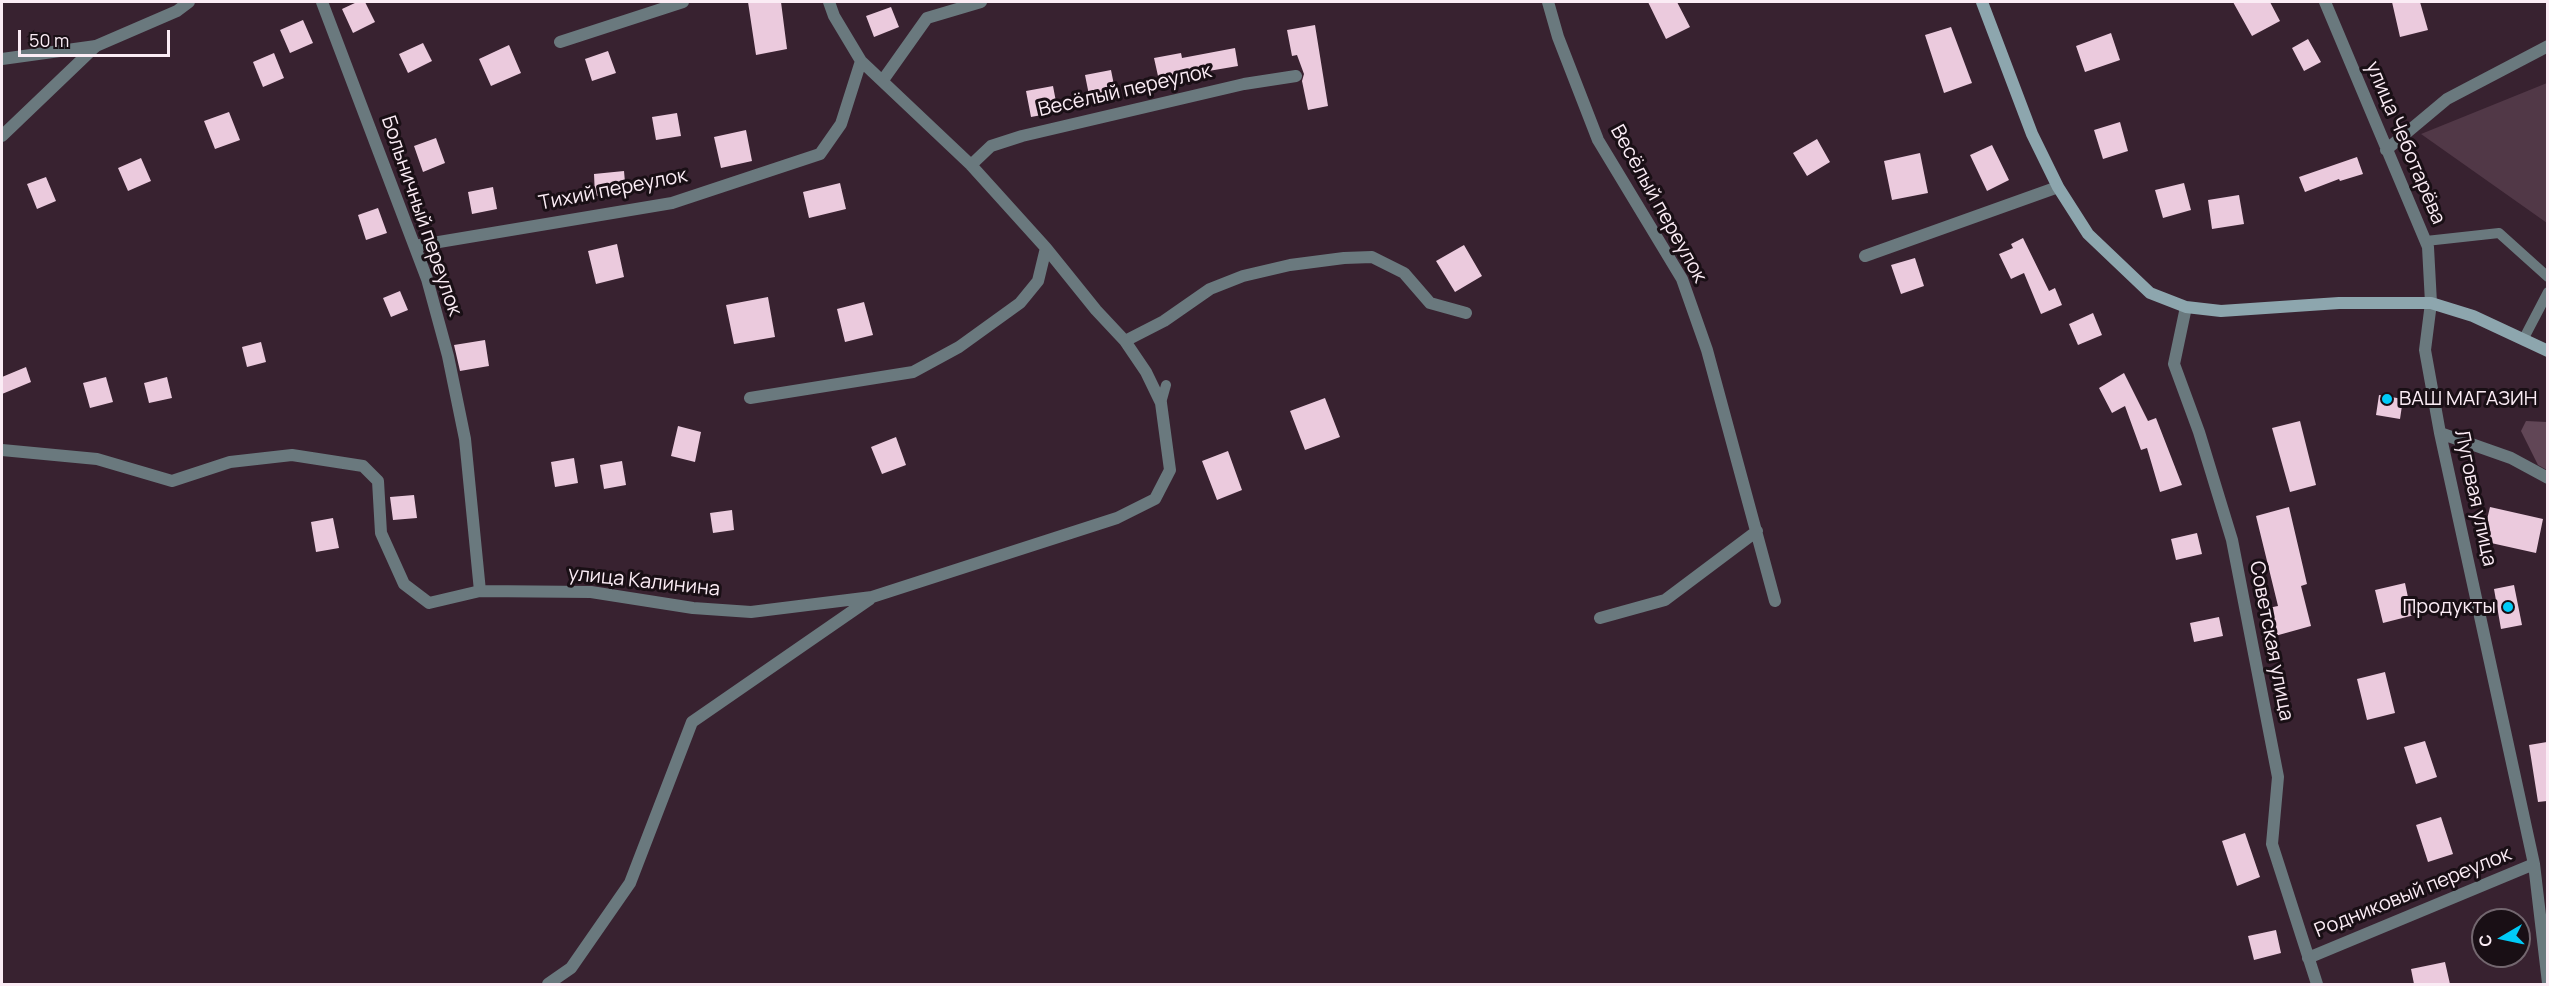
<!DOCTYPE html>
<meta charset="utf-8">
<style>
body{margin:0}
#map{position:relative;width:2549px;height:986px;overflow:hidden;background:#382230;font-family:Manrope,sans-serif}
canvas{display:block}
.frame{position:absolute;inset:0;border:3px solid #fbecf5;pointer-events:none}
.north{position:absolute;left:2471px;top:908px;width:60px;height:60px;box-sizing:border-box;background:#190f15;border:2px solid #73676f;border-radius:50%;rotate:261deg;font-size:16px;font-weight:700;line-height:24px;text-align:center;color:#fbecf5}
.north::after{content:'';display:block;margin:auto;width:21px;height:27px;background:#00cbf8;clip-path:polygon(50% 0,100% 100%,50% 72%,0 100%)}
.scale{position:absolute;left:18px;top:30px;width:152px;height:27px;box-sizing:border-box;border:3px solid #fbecf5;border-top:0;padding-left:8px;font-size:18px;line-height:21px;white-space:nowrap;color:#fbecf5;-webkit-text-stroke:4px #190f15;paint-order:stroke}
</style>
<div id="map">
<canvas width="2549" height="986"></canvas>
<div class="frame"></div>
<div class="north">С</div>
<div class="scale">50 m</div>
</div>
<script>
const context = document.querySelector('canvas').getContext('2d');
context.lineJoin = 'round';
function fillPath(path, color) { context.fillStyle = color; context.fill(path, 'evenodd'); }
const toPath = rows => new Path2D(rows.map(r => 'M' + r).join(''));
function strokePath(path, color, width, dash) { context.strokeStyle = color; context.lineWidth = width; context.lineCap = dash ? 'butt' : 'round'; context.setLineDash(dash || []); context.stroke(path); }
function write(font, color, halo, rows, align = 'center') {
  context.font = font + ' Manrope,sans-serif'; context.lineWidth = 6; context.setLineDash([]); context.textBaseline = 'middle'; context.strokeStyle = halo; context.fillStyle = color; for (const [text, x, y, turn = 0] of rows) {
    context.save(); context.translate(x, y); context.rotate((+turn || 0) * Math.PI / 180); context.textAlign = isNaN(turn) ? turn : align; if (halo) context.strokeText(text, 0, 0); context.fillText(text, 0, 0); context.restore();
  }
}
const green = toPath([
 [2547,83,2547,223,2421,134]
]);
const forest = toPath([
 [2526,421,2547,422,2547,470,2538,465,2521,431]
]);
const building = toPath([
 [357,2,365,2,375,22,353,33,342,9],
 [748,2,781,2,787,49,756,55],
 [1648,2,1677,2,1690,27,1666,39],
 [2233,2,2270,2,2280,21,2252,36],
 [2392,2,2420,2,2428,30,2400,37],
 [891,7,899,27,874,37,866,16],
 [303,20,313,43,290,53,280,30],
 [1315,25,1328,106,1308,110,1302,81,1304,74,1297,55,1292,56,1287,30],
 [1951,27,1972,83,1944,93,1925,35],
 [2111,33,2120,60,2085,72,2076,46],
 [2308,39,2321,62,2304,71,2292,48],
 [423,43,432,61,408,73,399,54],
 [509,45,521,73,491,86,479,59],
 [1235,48,1238,66,1185,75,1186,80,1160,85,1154,58,1181,53,1182,58],
 [608,51,616,73,592,81,585,59],
 [274,53,284,78,263,87,253,62],
 [1111,70,1116,95,1090,100,1085,75],
 [1053,86,1058,112,1031,117,1026,91],
 [229,112,240,140,215,149,204,121],
 [677,113,681,136,656,140,652,117],
 [2120,122,2128,151,2103,159,2094,130],
 [746,130,752,161,721,168,714,137],
 [436,138,445,163,423,172,414,146],
 [1817,139,1830,162,1807,176,1793,153],
 [1992,145,2009,180,1987,191,1970,155],
 [1920,153,1928,193,1892,200,1884,161],
 [2357,157,2363,174,2340,181,2339,179,2305,192,2299,177],
 [141,158,151,181,128,191,118,168],
 [624,171,626,194,595,196,594,174],
 [46,177,56,201,37,209,27,184],
 [840,183,846,209,809,218,803,192],
 [2184,183,2191,210,2163,218,2155,190],
 [493,187,497,209,472,214,468,192],
 [2239,195,2244,224,2212,229,2208,200],
 [378,208,387,233,366,240,358,215],
 [2023,238,2049,291,2055,288,2062,305,2041,314,2024,273,2011,279,1999,254,2013,248,2011,244],
 [617,244,624,277,596,284,588,251],
 [1464,245,1482,276,1455,292,1436,261],
 [1915,258,1924,286,1901,294,1891,265],
 [400,291,408,310,391,317,383,298],
 [768,297,775,337,734,344,726,305],
 [864,302,873,335,845,342,837,309],
 [2093,313,2102,335,2078,345,2069,324],
 [485,340,489,366,460,371,454,345],
 [261,342,266,362,247,367,242,347],
 [26,367,31,382,2,394,2,377],
 [2124,373,2148,421,2156,418,2182,485,2160,492,2147,448,2141,450,2125,406,2112,413,2099,388],
 [106,377,113,402,90,408,83,383],
 [167,377,172,398,149,403,144,383],
 [2379,395,2403,399,2400,419,2376,415],
 [1325,398,1340,437,1305,450,1290,411],
 [2300,421,2316,485,2290,492,2272,428],
 [678,426,701,432,695,462,671,456],
 [896,437,906,465,882,474,871,447],
 [1228,451,1242,490,1217,500,1202,461],
 [574,458,578,483,555,487,551,462],
 [622,461,626,485,604,489,600,465],
 [414,495,417,518,393,520,390,497],
 [2289,507,2307,584,2301,586,2311,626,2275,636,2268,608,2278,606,2256,516],
 [2490,507,2543,519,2536,553,2482,541],
 [732,510,734,530,713,533,710,513],
 [333,518,339,548,316,552,311,522],
 [2197,533,2202,554,2176,560,2171,539],
 [2405,583,2409,602,2426,612,2383,623,2375,590],
 [2514,585,2522,625,2501,629,2494,589],
 [2219,617,2223,636,2194,642,2190,623],
 [2385,672,2395,713,2367,720,2357,679],
 [2425,741,2437,777,2416,784,2404,747],
 [2547,742,2547,801,2538,802,2529,745],
 [2441,817,2453,854,2428,862,2416,825],
 [2245,833,2260,877,2237,886,2222,841],
 [2276,930,2281,953,2254,960,2248,936],
 [2445,962,2450,984,2414,984,2411,969]
]);
const service = toPath([
 [2426,241,2499,233,2548,277],
 [2524,338,2548,292],
 [1161,403,1166,385]
]);
const minor = toPath([
 [322,2,427,279,448,356,465,439,480,591],
 [1548,2,1558,37,1598,140,1682,279,1707,350,1775,601],
 [2325,2,2428,247,2431,303,2425,350,2440,433,2534,864,2548,983],
 [560,42,683,2],
 [883,80,927,18,981,2],
 [2,136,96,46],
 [2386,150,2447,99,2548,46],
 [971,165,991,146,1022,136,1244,84,1296,76],
 [415,246,672,203,820,154,841,124,861,61],
 [1865,256,2058,187],
 [2186,307,2174,364,2199,432,2232,540,2278,777,2272,844,2317,984],
 [1125,341,1164,321,1210,289,1243,276,1290,265,1344,258,1372,257,1404,273,1430,303,1466,313],
 [750,398,913,372,959,347,1020,303,1038,281,1046,248],
 [2440,433,2511,458,2548,478],
 [2,450,97,459,172,481,230,462,292,455,363,466,378,481,381,533,404,584,429,603,480,591,591,592,693,608,751,612,872,597,1117,518,1155,499,1170,470,1161,403,1146,372,1125,341,1096,310,1046,248,971,165,861,61,834,16,829,2],
 [1600,618,1665,600,1757,531],
 [2308,958,2534,864],
 [548,984,571,968,630,883,692,722,870,599]
]);
const tertiary = toPath([
 [2,59,96,46,177,11,189,2]
]);
const secondary = toPath([
 [1982,2,2032,134,2058,187,2088,234,2150,293,2186,307,2221,311,2339,303,2431,303,2473,316,2548,351]
]);
const markers = [
 [2387,399,6,"#00cbf8"],
 [2508,607,6,"#00cbf8"]
];
const streetNames = [
 ["Весёлый переулок",1125,91,-13],
 ["улица Чеботарёва",2405,143,67],
 ["Тихий переулок",613,190,-11],
 ["Весёлый переулок",1658,204,61],
 ["Больничный переулок",421,216,71],
 ["Луговая улица",2475,498,78],
 ["улица Калинина",644,582,6],
 ["Советская улица",2271,641,79],
 ["Родниковый переулок",2413,893,-22]
];
const poiNames = [
 ["ВАШ МАГАЗИН",2399,399],
 ["Продукты",2496,607,"right"]
];
fillPath(green, '#513847');
fillPath(forest, '#614656');
fillPath(building, '#ebcadd');
strokePath(service, '#6a797e', 10);
strokePath(minor, '#6a797e', 12);
strokePath(tertiary, '#6a797e', 12);
strokePath(secondary, '#8da6ae', 12);
for (const [x, y, r, color] of markers) { const dot = new Path2D(); dot.arc(x, y, r, 0, 2 * Math.PI); context.fillStyle = color; context.fill(dot); strokePath(dot, '#190f15', 2); }
write('20px', '#fbecf5', '#190f15', streetNames);
write('20px', '#fbecf5', '#190f15', poiNames, 'left');
</script>
